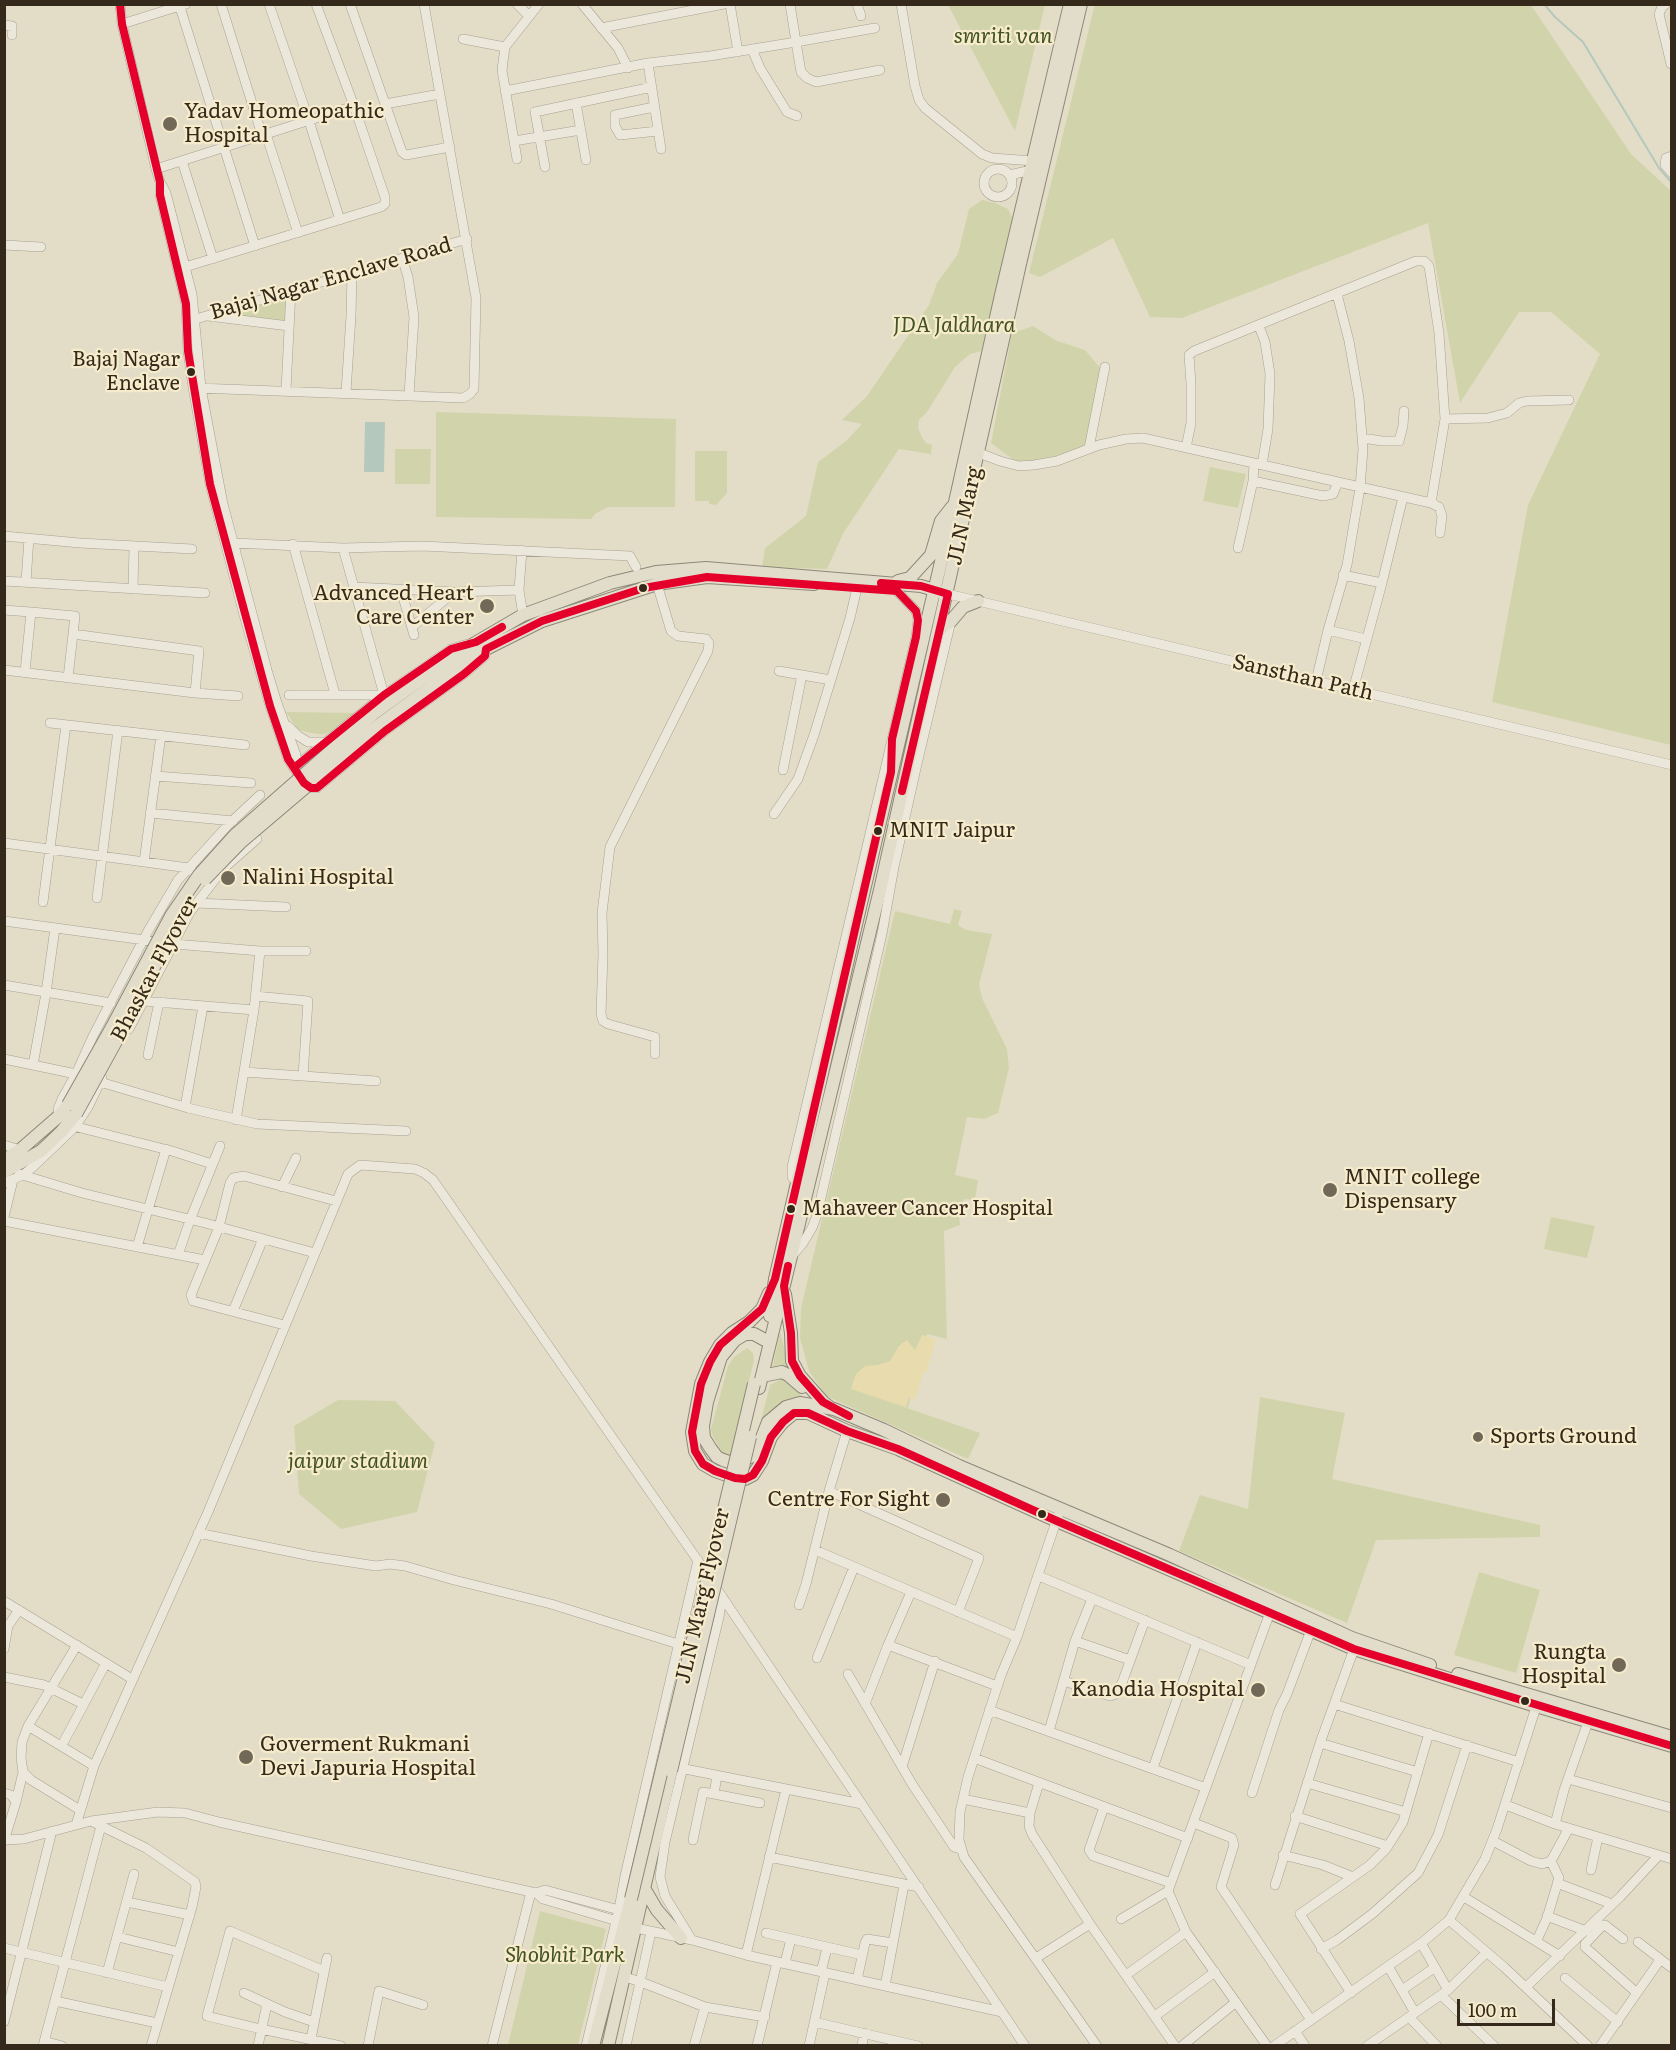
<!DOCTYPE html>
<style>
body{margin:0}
#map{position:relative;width:1676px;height:2050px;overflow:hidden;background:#e3ddc8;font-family:Literata,serif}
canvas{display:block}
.frame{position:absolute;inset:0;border:6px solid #35291b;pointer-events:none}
.scale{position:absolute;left:1457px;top:1999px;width:98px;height:27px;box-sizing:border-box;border:3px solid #35291b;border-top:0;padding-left:8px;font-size:18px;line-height:21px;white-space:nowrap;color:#35291b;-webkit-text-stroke:4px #f6eccc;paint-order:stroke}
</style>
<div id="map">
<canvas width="1676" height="2050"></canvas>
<div class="frame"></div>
<div class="scale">100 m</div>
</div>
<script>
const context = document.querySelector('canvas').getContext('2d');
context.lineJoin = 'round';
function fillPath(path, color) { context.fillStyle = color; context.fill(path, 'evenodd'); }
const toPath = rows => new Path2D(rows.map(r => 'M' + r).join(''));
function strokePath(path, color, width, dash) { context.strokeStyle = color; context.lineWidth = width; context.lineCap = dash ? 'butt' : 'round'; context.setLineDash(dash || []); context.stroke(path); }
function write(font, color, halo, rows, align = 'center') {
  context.font = font + ' Literata,serif'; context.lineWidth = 4.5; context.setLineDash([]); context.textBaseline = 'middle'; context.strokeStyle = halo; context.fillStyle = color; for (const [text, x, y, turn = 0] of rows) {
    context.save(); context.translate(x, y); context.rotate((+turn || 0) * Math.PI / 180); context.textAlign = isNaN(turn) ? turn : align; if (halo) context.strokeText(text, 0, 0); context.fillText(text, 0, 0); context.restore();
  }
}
const green = toPath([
 [1095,4,1531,5,1631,154,1671,191,1671,745,1492,702,1528,505,1600,354,1551,312,1519,312,1460,403,1428,223,1182,318,1150,317,1113,238,1040,277,1029,273],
 [948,5,1045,5,1015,131],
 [982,200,995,203,1008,209,1012,217,1012,225,981,351,970,354,955,367,927,412,919,420,918,428,922,437,926,443,932,445,931,454,899,449,844,532,827,569,762,567,765,548,806,516,818,462,845,442,862,424,842,420,867,396,929,305,937,283,958,254,969,209],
 [287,296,285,322,218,317],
 [1033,326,1055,340,1085,350,1102,370,1088,443,1070,452,1033,462,1015,461,991,443,1012,333],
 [436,412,676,419,675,507,608,507,595,514,591,519,436,517],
 [395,449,431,449,430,484,395,484],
 [695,451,727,451,727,493,716,505,709,504,709,501,695,501],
 [1210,467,1246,474,1238,508,1203,501],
 [286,712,354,713,331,731,325,734,317,734,298,730],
 [954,909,962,911,958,925,966,930,992,934,979,985,982,998,1007,1049,1009,1068,998,1113,984,1119,967,1117,955,1175,978,1180,975,1200,964,1199,959,1213,960,1225,944,1231,947,1339,927,1334,908,1408,857,1391,980,1433,968,1459,826,1396,809,1371,800,1338,801,1308,895,911,950,924],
 [1551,1217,1595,1226,1587,1258,1544,1249],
 [780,1332,785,1351,793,1373,787,1368,781,1367,772,1370],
 [747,1348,753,1353,754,1360,731,1457,722,1452,713,1437,711,1429,728,1366,734,1357],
 [783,1378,792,1385,805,1399,751,1458,770,1385],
 [1260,1397,1345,1413,1332,1479,1540,1525,1540,1537,1376,1540,1347,1623,1179,1551,1200,1495,1248,1509],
 [338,1400,395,1401,435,1443,417,1512,341,1529,299,1494,294,1426],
 [1479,1572,1540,1590,1516,1673,1454,1655],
 [540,1911,606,1929,578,2045,508,2045]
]);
const sand = toPath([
 [922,1335,936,1339,927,1371,924,1371,915,1399,909,1398,906,1407,851,1389,856,1374,865,1366,878,1365,890,1361,899,1346,907,1340,915,1350]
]);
const water = toPath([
 [365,422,385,422,384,472,364,472]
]);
const stream = toPath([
 [1544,4,1555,17,1583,42,1659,168,1672,183]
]);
const minor = toPath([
 [120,4,122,24,156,169,160,182,166,193,192,294,201,388,223,504,267,670,277,703,296,755,295,767],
 [179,4,255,246],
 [221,4,262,135],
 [269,4,309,121,340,220],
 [350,4,402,152,406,155,450,147],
 [517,4,529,16],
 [582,4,618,48,628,68],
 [730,4,738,52],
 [857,4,861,16],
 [901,4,915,86,919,100,925,108,982,154,992,158,1034,161],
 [1666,4,1662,7,1659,14,1671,64],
 [122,24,186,4],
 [4,25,12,26,12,35],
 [601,28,724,4],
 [875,28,796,42,801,72,807,78,816,82,880,70],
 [463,39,505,47,539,4],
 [505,47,502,70,517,159],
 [752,49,760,68,787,112,797,116],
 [648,63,661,149],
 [505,91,648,63,710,56,796,42,790,4],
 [576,103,586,160],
 [385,104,440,94],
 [654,107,615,115,615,126,620,135,658,131],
 [266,134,298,233],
 [514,141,581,130],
 [1672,156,1666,158,1665,165,1672,173],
 [182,161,213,259],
 [545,167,535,112,652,87],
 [156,169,354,106],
 '984 183a14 14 0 1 1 28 0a14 14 0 1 1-28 0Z',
 [1009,175,1032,170],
 [160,182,160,195,186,304,188,351,193,387,210,484,244,615,270,706,288,759,299,776,304,783,311,788,317,788,385,731,464,674,485,656,486,650],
 [4,245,41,247],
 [402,258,408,277,414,317,409,395],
 [185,267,381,207,385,204,385,197,354,106,316,4],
 [208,316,289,326],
 [196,319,467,239],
 [1259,326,1265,342,1270,374,1268,429,1262,465],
 [197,388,463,398,470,394,474,389,476,298,424,4],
 [286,390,291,290],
 [346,392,351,316,352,272],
 [1445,419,1488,418,1507,413,1519,403,1527,401,1569,400],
 [1362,438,1382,441,1399,441,1403,426,1404,411],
 [1089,448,1105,367],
 [1186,448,1191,423,1191,384,1189,355,1194,351,1416,261,1424,261,1429,266,1439,333,1445,419,1431,503],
 [979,453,1000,461,1019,466,1034,465,1057,461,1099,445,1126,439,1143,438,1431,503,1439,507,1442,516,1440,533],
 [1253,481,1323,496,1333,494,1338,482],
 [4,536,80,543,192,549],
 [234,543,343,548,422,546,630,556,636,567],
 [293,544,335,694],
 [1238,548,1253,481,1254,463],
 [1343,575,1382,583],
 [4,581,205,593],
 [26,582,29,538],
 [354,587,454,592,519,590,522,550],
 [133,589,134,546],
 [401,590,414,635],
 [519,590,523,615],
 [948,594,1672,765],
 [4,610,31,612,25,672],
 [31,612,75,616,68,678],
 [412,627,454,592],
 [1328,630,1366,639],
 [73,634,199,651,195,693],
 [4,670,195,693,238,696],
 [779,671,831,680],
 [1316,681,1328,630,1347,565,1360,488,1363,449,1359,398,1349,341,1337,294],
 [1353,690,1382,583,1403,497],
 [289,695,384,695,343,548],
 [50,723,245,745],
 [288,726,297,735,308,742,325,742],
 [295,767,384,695,451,649,468,644],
 [783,770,802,675],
 [155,776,251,783],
 [150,813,233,821],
 [774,814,798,779,814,735,850,618,857,588],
 [4,843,189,868,192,871],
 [144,862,161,735],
 [97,898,118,730],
 [43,902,66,725],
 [197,903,286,907],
 [4,921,174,944,260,951,306,951],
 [4,985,111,1003],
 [255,996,308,1001,303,1076],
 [144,1001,254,1010],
 [129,1029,190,912,223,869,257,839],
 [655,1054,655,1037,608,1024,603,1021,601,1014,603,954,602,913,610,847,708,651,709,643,706,639,678,636,671,631,657,584],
 [148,1055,159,1002],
 [4,1059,76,1074],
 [33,1065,46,993,55,928],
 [244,1072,376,1081],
 [100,1082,188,1108,257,1124,406,1131],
 [185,1107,203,1006],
 [59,1116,58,1109,62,1099,76,1074,93,1036,148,931,178,880,228,825,260,795],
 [236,1120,254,1010,260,951],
 [73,1126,172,1151,212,1164],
 [4,1145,20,1150],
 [19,1174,82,1193,205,1223,315,1253],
 [4,1183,23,1175,34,1166,75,1127,88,1107,102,1078],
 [798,1184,792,1177,792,1167,916,637,918,620,916,611,897,591],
 [282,1187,296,1158],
 [4,1217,13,1180],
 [4,1221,205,1260],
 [137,1247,166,1149],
 [178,1255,190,1220,220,1146],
 [791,1257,803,1243,812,1228,817,1215,882,934,894,867,917,764,951,621],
 [233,1311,263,1239],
 [284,1325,193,1301,191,1295,219,1227,230,1183,233,1178,244,1176,336,1201],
 [829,1491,979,1558,958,1612],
 [1058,1516,1017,1637,1001,1675,968,1777,960,1812,959,1840,964,1857,1097,2046],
 [198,1533,311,1556,376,1566,390,1564,405,1566,454,1580,551,1604,678,1644],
 [815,1550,1017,1637],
 [1039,1576,1251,1665],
 [4,1601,132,1679],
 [799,1605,806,1584,829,1491,847,1431],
 [1075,1641,1130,1660],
 [77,1645,28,1726,22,1742,21,1758,23,1772,31,1780,80,1810],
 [888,1645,911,1592],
 [4,1649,8,1626,19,1610],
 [817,1658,854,1567],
 [848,1674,912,1784,954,1847,960,1849],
 [4,1677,44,1685,83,1704],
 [1064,1681,1110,1696,1116,1694,1122,1683,1145,1620],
 [865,1704,888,1645,997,1686],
 [1334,1704,1519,1762],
 [989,1710,1206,1788],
 [28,1726,94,1766],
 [1049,1731,1075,1641,1092,1599],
 [1320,1743,1418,1772],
 [62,1745,106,1663],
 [974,1758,1188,1838],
 [902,1767,935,1661],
 [680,1768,862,1804],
 [1153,1768,1197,1642],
 [1568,1779,1672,1808],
 [1039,1783,1030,1813,1029,1826,1032,1834,1090,1924,1175,2046],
 [1307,1783,1406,1812],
 [4,1793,11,1795,16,1802,4,1841],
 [1252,1793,1279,1710,1287,1694,1311,1630],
 [714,1794,760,1803],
 [963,1799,1030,1813],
 [16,1802,23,1772],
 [1506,1805,1555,1824,1672,1859],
 [1104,1807,1089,1850,1093,1856,1171,1883],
 [1295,1816,1388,1846],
 [91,1821,146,1848,195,1882,196,1887,192,1907,151,2046],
 [1194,1823,1232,1838,1234,1845,1221,1887,1311,2020],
 [1555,1824,1564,1790,1588,1722],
 [76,1825,94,1766,208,1512,348,1174,360,1165,415,1169,424,1173,433,1180,694,1555,1025,2046],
 [4,1840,24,1839,91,1821,158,1812,185,1813,219,1822,536,1893,543,1899,624,1923],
 [693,1840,703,1792,714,1794,717,1776],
 [1493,1841,1531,1861,1542,1864,1551,1861,1569,1828],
 [1283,1855,1323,1865,1353,1877],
 [769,1857,919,1887],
 [1591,1870,1598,1837],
 [1557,1883,1612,1904],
 [1275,1885,1320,1743,1354,1649],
 [536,1893,545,1890,623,1911],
 [1464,1897,1560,1956],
 [127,1902,190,1915],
 [1547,1916,1586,1931],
 [1121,1919,1168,1891],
 [1449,1920,1504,1967,1588,2046],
 [636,1928,692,1940,746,1955,1002,2012],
 [766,1933,862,1955],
 [118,1937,179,1952],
 [1623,1939,1605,1925,1603,1925,1585,1944,1585,1947,1637,1993],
 [692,1940,665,1896,660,1877,665,1842,719,1617,722,1596],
 [1537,1940,1547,1918,1559,1878,1551,1861],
 [1638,1942,1672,1968],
 [1421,1943,1448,1990],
 [4,1948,168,1987],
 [1321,1949,1337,1940,1372,1914,1418,1873,1438,1835,1467,1745],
 [746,1955,786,1789],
 [1036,1958,1090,1924],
 [785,1963,791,1939],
 [1388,1966,1415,2013],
 [821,1972,827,1948],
 [107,1973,134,1874],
 [324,1973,327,1958],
 [1126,1975,1186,1932],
 [625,1977,641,1982,705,2007],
 [1565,1978,1618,2022],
 [857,1980,865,1943,867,1939,893,1943],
 [885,1986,904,1885],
 [1526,1987,1620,1897,1659,1855],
 [1402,1990,1434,1968],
 [244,1993,285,2012,314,2022],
 [1351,1993,1300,1914,1370,1865,1386,1849,1403,1822,1429,1733],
 [1441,1995,1494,2046],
 [55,2001,157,2023],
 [1155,2016,1215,1972],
 [1409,2017,1437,2046],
 [4,2022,52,1831],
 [814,2022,918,2046],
 [1295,2031,1305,2046],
 [311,2039,324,1973,322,1970,230,1931,207,2016,261,2029,341,2046],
 [44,2041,62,2046],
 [43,2046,101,1826],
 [258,2046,267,2004],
 [368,2046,379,1991,423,2005],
 [492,2046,531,1892],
 [586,2046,619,1909,625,1876,698,1560],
 [626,2046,651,1932],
 [694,2046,705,2007,765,2017],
 [757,2046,777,1962],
 [809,2046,825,1973],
 [862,2046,864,2033],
 [1182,2046,1236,2002],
 [1267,2046,1186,1932,1168,1891,1272,1607],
 [1274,2046,1424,1941,1449,1920,1485,1859,1497,1829,1538,1701],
 [1367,2046,1448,1990,1486,1953],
 [1600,2046,1660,1960]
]);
const major = toPath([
 [898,581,910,578,931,555,941,521,952,507],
 [940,629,951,621,963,607,978,601],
 [458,653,523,615,610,583,656,572,706,568,921,586,941,592],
 [464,663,486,649,542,621,657,584,707,577,814,584],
 [4,1160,20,1150,59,1116,68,1105],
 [4,1172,41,1151,61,1132,76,1114],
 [769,1293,762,1309,749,1322,732,1333,720,1345,710,1362,701,1384,692,1432,695,1451,703,1464,715,1471,735,1478,745,1479,753,1475,762,1461,771,1437,783,1422,794,1413,808,1413,847,1431,898,1449,1057,1521,1354,1649,1536,1706,1672,1746],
 [785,1294,791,1333,792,1361,800,1376,823,1402,831,1408],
 [770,1316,775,1279,855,929,955,502,1001,295,1070,4],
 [765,1340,754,1334,745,1334,735,1340,721,1357,707,1402,703,1426,704,1438,711,1449,717,1457,723,1460,729,1462,739,1462,752,1456,758,1448,768,1422,786,1407,800,1403,834,1409,884,1430,959,1466,1170,1555,1352,1638,1430,1665],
 [762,1376,782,1372,788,1375,802,1387],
 [759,1388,880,890,1020,264,1081,4],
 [1458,1674,1672,1737],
 [644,1888,657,1910,681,1938],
 [593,2046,631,1899],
 [608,2046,671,1771]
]);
const majorBridge = toPath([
 [205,879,240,843,380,724,464,663],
 [68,1105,112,1027,171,916,199,875,235,835,373,714,458,653],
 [76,1114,120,1034,157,961],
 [671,1771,750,1437],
 [631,1899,754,1384]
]);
const bus1 = toPath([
 [120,4,122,24,160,182,160,195,186,304,188,351,210,484,270,706,288,759,304,783,311,788,317,788,385,731,464,674,485,656,486,649,542,621,644,588,707,577,897,591,916,611,918,620,916,637,892,739,891,772,775,1279,762,1309,720,1345,710,1362,701,1384,692,1432,695,1451,703,1464,715,1471,735,1478,745,1479,753,1475,762,1461,771,1437,783,1422,794,1413,808,1413,847,1431,898,1449,1057,1521,1354,1649,1672,1746],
 [881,583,921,586,948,594,902,791],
 [295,767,384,695,451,649,476,642,502,627],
 [788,1266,784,1286,791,1333,792,1361,800,1376,823,1402,849,1416]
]);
const markers = [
 [170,124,8,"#726858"],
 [191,372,5,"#35291b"],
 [643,588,5,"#35291b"],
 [487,606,8,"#726858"],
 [878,831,5,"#35291b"],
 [228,878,8,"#726858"],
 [1330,1190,8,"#726858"],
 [791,1209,5,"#35291b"],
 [1478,1437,6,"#726858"],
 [943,1500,8,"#726858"],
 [1042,1514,5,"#35291b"],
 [1619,1665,8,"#726858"],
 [1258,1690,8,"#726858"],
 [1525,1701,5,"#35291b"],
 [246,1757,8,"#726858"]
];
const busNames = [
 ["Bajaj Nagar",180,360,"right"],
 ["Enclave",180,384,"right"],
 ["MNIT Jaipur",889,831],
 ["Mahaveer Cancer Hospital",802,1209]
];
const parkNames = [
 ["smriti van",1003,37],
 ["JDA Jaldhara",954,326],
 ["jaipur stadium",358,1462],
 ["Shobhit Park",565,1956]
];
const poiNames = [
 ["Yadav Homeopathic",184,112],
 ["Hospital",184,136],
 ["Advanced Heart",474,594,"right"],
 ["Care Center",474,618,"right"],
 ["Nalini Hospital",242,878],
 ["MNIT college",1344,1178],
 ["Dispensary",1344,1202],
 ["Sports Ground",1490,1437],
 ["Centre For Sight",930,1500,"right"],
 ["Rungta",1606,1653,"right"],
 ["Hospital",1606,1677,"right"],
 ["Kanodia Hospital",1244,1690,"right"],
 ["Goverment Rukmani",260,1745],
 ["Devi Japuria Hospital",260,1769]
];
const streetNames = [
 ["Bajaj Nagar Enclave Road",331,279,-16],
 ["JLN Marg",965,516,-78],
 ["Sansthan Path",1303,678,13],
 ["Bhaskar Flyover",155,969,-62],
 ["JLN Marg Flyover",703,1596,-77]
];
fillPath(green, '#d1d4aa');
fillPath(sand, '#e8dcae');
fillPath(water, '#b5c8bd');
strokePath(stream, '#b5c8bd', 2);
strokePath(minor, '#a7a192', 10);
strokePath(major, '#8d8779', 14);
strokePath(minor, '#ebe7da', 9);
strokePath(major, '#e2ddcb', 12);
strokePath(majorBridge, '#8d8779', 14, []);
strokePath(majorBridge, '#e2ddcb', 12);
strokePath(bus1, '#e4002b', 8);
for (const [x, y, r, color] of markers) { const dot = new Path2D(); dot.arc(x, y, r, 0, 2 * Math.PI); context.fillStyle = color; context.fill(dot); strokePath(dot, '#f6eccc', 2); }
write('20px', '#35291b', '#f6eccc', busNames, 'left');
write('italic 21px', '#435221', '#f6eccc', parkNames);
write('21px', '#35291b', '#f6eccc', poiNames, 'left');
write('21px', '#35291b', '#f6eccc', streetNames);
</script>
